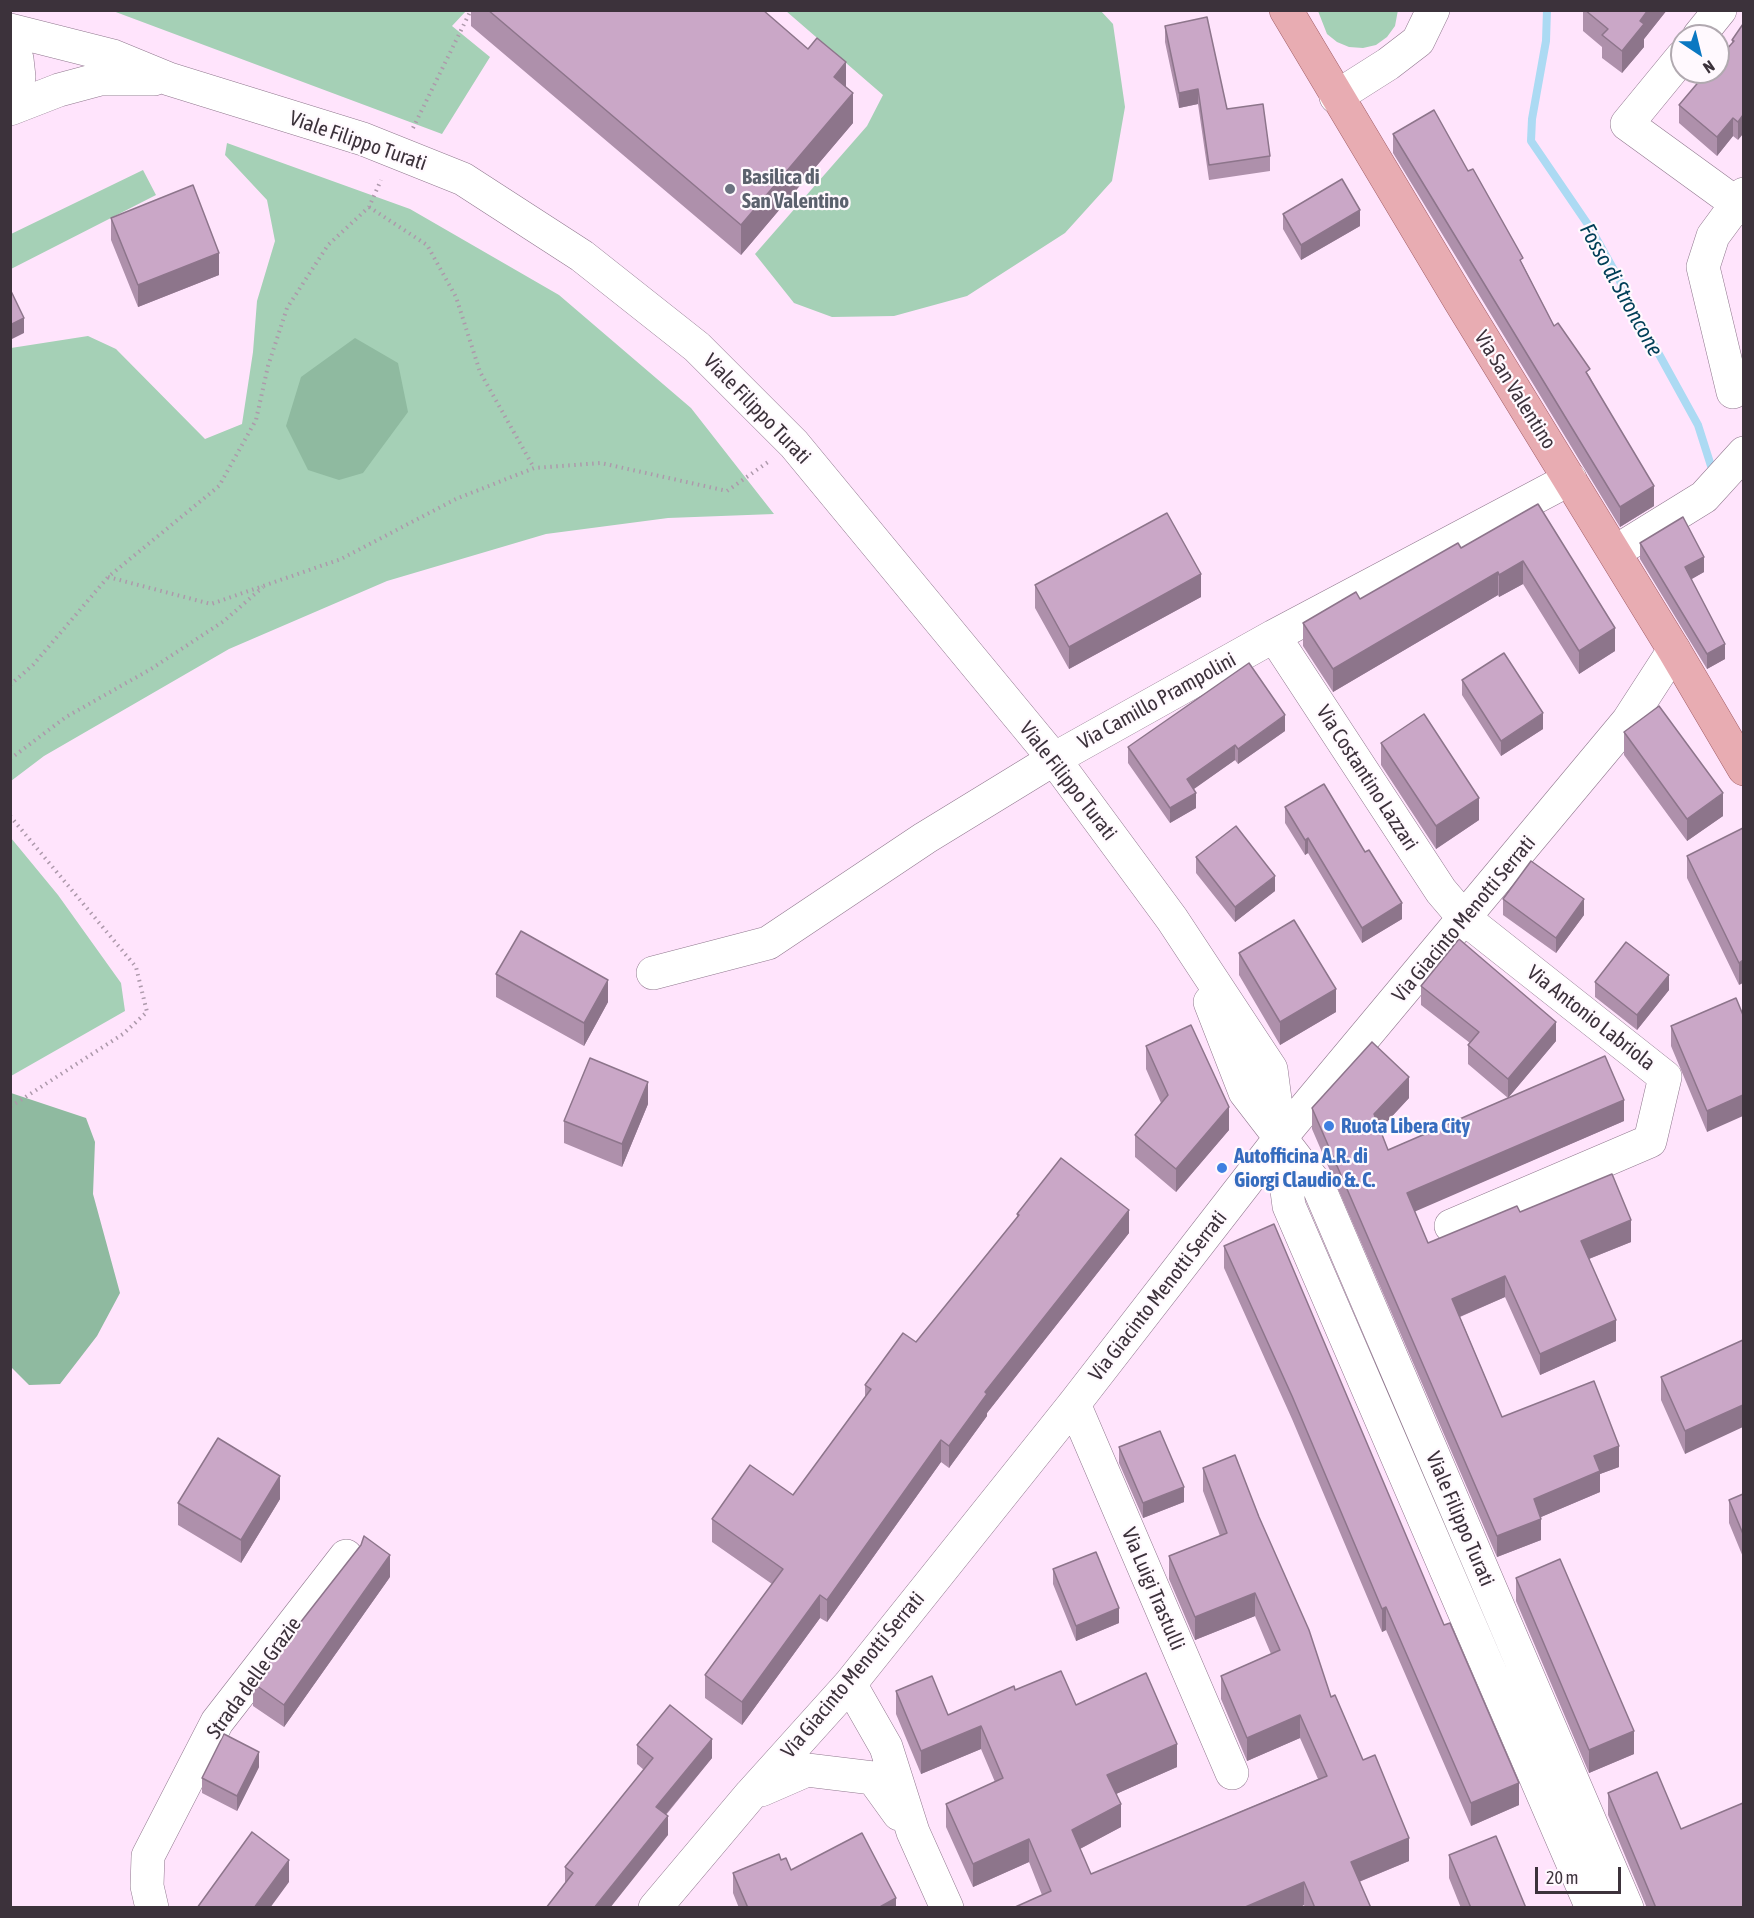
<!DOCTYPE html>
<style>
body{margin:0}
#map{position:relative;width:1754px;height:1918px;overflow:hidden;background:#ffe4fc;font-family:"Asap Condensed",sans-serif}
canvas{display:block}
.frame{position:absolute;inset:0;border:12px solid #3c323b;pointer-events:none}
.north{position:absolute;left:1670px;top:24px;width:60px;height:60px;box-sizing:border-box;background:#fff9fe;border:2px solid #b1a9b0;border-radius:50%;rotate:145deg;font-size:16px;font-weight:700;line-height:24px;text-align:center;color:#3c323b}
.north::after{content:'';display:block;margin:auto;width:21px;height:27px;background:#0a78c2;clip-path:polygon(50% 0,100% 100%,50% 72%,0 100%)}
.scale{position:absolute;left:1535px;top:1867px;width:86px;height:27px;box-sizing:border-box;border:3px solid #3c323b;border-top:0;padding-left:8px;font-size:18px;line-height:21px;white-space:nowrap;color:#3c323b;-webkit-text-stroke:4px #fff9fe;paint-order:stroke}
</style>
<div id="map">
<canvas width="1754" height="1918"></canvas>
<div class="frame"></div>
<div class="north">N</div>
<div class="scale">20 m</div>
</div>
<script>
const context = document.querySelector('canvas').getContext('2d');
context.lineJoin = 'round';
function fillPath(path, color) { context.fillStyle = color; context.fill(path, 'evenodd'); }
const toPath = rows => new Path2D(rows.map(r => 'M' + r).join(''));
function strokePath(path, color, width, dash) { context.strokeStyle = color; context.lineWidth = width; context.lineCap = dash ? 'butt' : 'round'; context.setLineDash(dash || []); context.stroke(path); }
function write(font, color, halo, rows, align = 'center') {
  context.font = font + ' "Asap Condensed",sans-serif'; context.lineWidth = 4.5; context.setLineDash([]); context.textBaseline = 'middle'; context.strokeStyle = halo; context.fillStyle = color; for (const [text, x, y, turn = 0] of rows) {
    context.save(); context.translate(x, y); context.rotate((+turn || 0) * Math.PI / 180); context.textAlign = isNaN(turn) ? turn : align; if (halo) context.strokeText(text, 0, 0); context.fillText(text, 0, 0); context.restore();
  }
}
const green = toPath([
 [1100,10,1113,24,1125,107,1112,181,1065,233,967,296,894,316,832,317,794,303,755,254,867,126,883,95,786,11],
 [1398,10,1395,26,1387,37,1376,45,1363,48,1349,47,1337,42,1327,34,1318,11],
 [113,11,466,11,452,26,490,57,442,134],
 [227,143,410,209,559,295,691,408,774,514,668,518,546,534,387,581,229,649,44,756,11,781,11,348,88,336,116,349,205,439,242,424,253,352,257,301,275,241,267,200,225,155],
 [143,170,156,195,11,269,11,234],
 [11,838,58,895,121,983,125,1011,11,1076]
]);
const forest = toPath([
 [355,338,398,363,408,412,363,473,339,480,308,470,286,426,301,377],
 [11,1093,86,1118,95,1142,93,1194,120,1293,97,1336,60,1384,29,1385,11,1367]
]);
const stream = toPath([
 [1547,10,1546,41,1532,119,1531,141,1591,229,1619,279,1638,324,1655,347,1698,425,1712,469,1718,470]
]);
const path = toPath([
 [413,128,471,10],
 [369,207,427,245,456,297,480,372,534,468],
 [108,577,211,604,341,559,456,499,534,468,601,463,727,491,768,462],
 [10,685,33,665,108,577,219,486,256,420,268,366,287,308,328,245,369,207,381,180],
 [10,759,66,717,151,669,224,621,263,587],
 [10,816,136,967,147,1012,123,1034,10,1107]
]);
const minor = toPath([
 [10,30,113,56,169,79,363,139,463,179,582,256,697,347,794,444,1054,759,1172,919,1271,1069,1289,1206,1592,1908],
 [1699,36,1720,10],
 [10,42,17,59,19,77,10,100],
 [1682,57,1627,124,1744,209],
 [1336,97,1388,64,1418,41,1433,10],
 [10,109,59,90,100,79,154,79],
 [1733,392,1703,267,1713,236,1744,194],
 [1615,552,1704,497,1744,453],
 [1274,636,1441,891,1464,918,1665,1077,1650,1141,1451,1226],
 [653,973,768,943,925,838,1054,759,1274,636,1570,479],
 [1210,1002,1245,1092,1319,1188,1627,1908],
 [1074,1404,1232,1773],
 [850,1684,886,1747,913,1832,947,1908],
 [761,1790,807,1770,873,1778,899,1814],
 [152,1908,147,1886,148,1856,217,1722,346,1556],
 [655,1908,751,1794,850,1684,1074,1404,1281,1137,1628,721,1674,650]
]);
const major = toPath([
 [1286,10,1460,301,1674,650,1744,769]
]);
const wall = toPath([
 [471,10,763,10,846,87,853,123,741,255,471,26],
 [1583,10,1667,10,1644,39,1644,47,1622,73,1602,58,1602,47,1583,31],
 [1743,24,1738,140,1733,136,1717,156,1679,123,1679,105,1732,44,1732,40],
 [1165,26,1227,109,1270,156,1270,171,1209,180,1198,104,1179,108,1165,42],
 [1393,134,1468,171,1523,265,1554,326,1590,377,1654,506,1620,527,1393,153],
 [1283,214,1360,226,1301,260,1283,229],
 [111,218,219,275,138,307,111,240],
 [1538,504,1615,651,1579,674,1523,584,1499,597,1498,595,1333,692,1303,646,1303,623,1360,599,1461,548],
 [1640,543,1704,572,1691,579,1725,659,1707,669,1640,559],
 [1035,585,1201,597,1069,669,1035,608],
 [1462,680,1543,729,1501,756,1462,695],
 [1285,731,1238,764,1235,760,1193,789,1196,808,1170,823,1128,763,1128,747],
 [1624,732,1723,816,1687,841,1624,755],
 [1381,743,1479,820,1436,849,1381,765],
 [1285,807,1365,852,1402,919,1362,943,1308,853,1305,855,1285,823],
 [1743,828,1739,985,1687,878,1687,856],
 [1196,857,1275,891,1235,922,1196,873],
 [1503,899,1584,915,1556,953,1503,915],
 [1239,953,1336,1012,1280,1045,1239,975],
 [496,974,608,1002,584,1046,496,997],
 [1595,982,1669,990,1637,1030,1595,997],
 [1421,986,1556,1041,1508,1098,1468,1064,1468,1045,1470,1043,1421,1005],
 [1743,1015,1707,1132,1671,1046,1671,1026],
 [1146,1046,1229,1130,1176,1192,1135,1157,1135,1135,1161,1103,1146,1069],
 [1409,1098,1380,1129,1388,1150,1624,1121,1414,1211,1428,1243,1520,1212,1631,1242,1589,1259,1616,1341,1540,1375,1505,1297,1460,1317,1502,1417,1619,1467,1600,1474,1600,1492,1541,1517,1541,1540,1497,1557,1312,1129,1312,1108],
 [648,1104,622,1167,564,1143,564,1121],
 [1017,1214,1129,1233,987,1413,987,1416,949,1468,941,1462,827,1622,820,1618,742,1725,705,1698,705,1675,772,1584,712,1542,712,1519,793,1495,865,1397,865,1385,916,1342,1017,1218],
 [1224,1246,1519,1805,1471,1826,1386,1630,1382,1632,1292,1419,1224,1268],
 [1743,1340,1685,1454,1661,1400,1661,1377],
 [1119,1447,1184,1502,1143,1518,1119,1463],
 [1203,1468,1259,1517,1331,1697,1363,1760,1409,1861,1359,1882,1371,1908,1305,1908,1304,1905,1298,1908,1013,1908,1042,1895,1029,1862,973,1887,946,1827,946,1804,995,1782,981,1749,921,1774,896,1714,896,1691,948,1715,1015,1690,1076,1705,1177,1767,1116,1794,1121,1827,1080,1849,1091,1874,1318,1779,1300,1738,1247,1761,1221,1699,1221,1676,1271,1654,1255,1616,1195,1640,1169,1579,1169,1556,1220,1536,1203,1491],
 [1743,1494,1743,1557,1729,1523,1729,1500],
 [280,1499,241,1563,178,1525,178,1503],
 [1053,1569,1119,1623,1076,1641,1053,1584],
 [390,1577,284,1727,253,1706,253,1683],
 [1516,1578,1634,1754,1589,1773,1516,1601],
 [637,1745,712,1758,666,1815,668,1835,565,1884,565,1867,644,1770,637,1764],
 [259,1767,237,1811,202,1793,202,1778],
 [1608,1793,1681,1829,1743,1908,1647,1908,1608,1815],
 [1449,1855,1526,1908,1461,1908,1449,1878],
 [781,1860,791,1870,896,1908,739,1908,733,1893,733,1873]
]);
const shadedWall = toPath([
 [1648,10,1667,10,1644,39,1644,47,1622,73,1622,51,1640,21],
 [846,62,846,92,834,77],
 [1198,89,1198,104,1179,108,1179,93],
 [853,93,853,123,741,255,741,225],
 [1743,115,1743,134,1738,140,1738,122],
 [1733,118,1733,136,1717,156,1717,137],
 [1360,210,1360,226,1301,260,1301,245],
 [219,253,219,275,138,307,138,285],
 [24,318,24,333,10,340,10,325],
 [1654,486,1654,506,1620,527,1620,507],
 [1704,557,1704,572,1685,583,1685,567],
 [1523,561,1523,584,1499,597,1499,575],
 [1498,572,1498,595,1333,692,1333,669],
 [1201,574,1201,597,1069,669,1069,647],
 [1615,628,1615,651,1579,674,1579,651],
 [1725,644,1725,659,1707,669,1707,654],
 [1543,713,1543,729,1501,756,1501,741],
 [1285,715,1285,731,1238,764,1238,749],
 [1235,745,1235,760,1187,794,1187,779],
 [1196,793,1196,808,1170,823,1170,808],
 [1723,793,1723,816,1687,841,1687,819],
 [1479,798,1479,820,1436,849,1436,826],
 [1308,838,1308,853,1305,855,1305,840],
 [1275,876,1275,891,1235,922,1235,907],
 [1584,899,1584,915,1556,953,1556,938],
 [1402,903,1402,919,1362,943,1362,928],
 [1743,960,1743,983,1739,985,1739,963],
 [1669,975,1669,990,1637,1030,1637,1015],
 [608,980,608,1002,584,1046,584,1023],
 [1336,989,1336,1012,1280,1045,1280,1022],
 [1556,1022,1556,1041,1508,1098,1508,1079],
 [1409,1077,1409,1098,1374,1136,1374,1114],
 [648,1082,648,1104,622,1167,622,1144],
 [1743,1095,1743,1116,1707,1132,1707,1111],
 [1624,1100,1624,1121,1407,1215,1407,1193],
 [1229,1107,1229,1130,1176,1192,1176,1169],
 [1129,1210,1129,1233,987,1413,987,1416,949,1468,949,1446,985,1392],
 [1631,1220,1631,1242,1581,1262,1581,1241],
 [1505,1276,1505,1297,1452,1320,1452,1299],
 [1616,1320,1616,1341,1540,1375,1540,1354],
 [1743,1405,1743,1427,1685,1454,1685,1431],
 [941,1440,941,1462,827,1622,827,1600],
 [1619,1446,1619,1467,1600,1474,1600,1492,1534,1520,1534,1499,1594,1456],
 [280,1476,280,1499,241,1563,241,1540],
 [1184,1487,1184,1502,1143,1518,1143,1503],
 [1541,1519,1541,1540,1497,1557,1497,1536],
 [390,1555,390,1577,284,1727,284,1705],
 [1255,1593,1255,1616,1195,1640,1195,1617],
 [820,1595,820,1618,742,1725,742,1702],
 [1386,1607,1386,1630,1382,1632,1382,1609],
 [1119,1608,1119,1623,1076,1641,1076,1626],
 [1300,1715,1300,1738,1247,1761,1247,1738],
 [981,1726,981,1749,921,1774,921,1751],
 [1634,1731,1634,1754,1589,1773,1589,1750],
 [712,1739,712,1758,656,1826,656,1807],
 [1177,1744,1177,1767,1107,1798,1107,1775],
 [259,1752,259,1767,237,1811,237,1796],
 [1519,1783,1519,1805,1471,1826,1471,1803],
 [1121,1804,1121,1827,1072,1853,1072,1830],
 [668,1816,668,1835,610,1908,594,1908],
 [1409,1838,1409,1861,1351,1885,1351,1862],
 [1029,1839,1029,1862,973,1887,973,1864],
 [289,1860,289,1882,270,1908,254,1908],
 [1304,1882,1304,1905,1298,1908,1243,1908],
 [896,1898,896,1908,878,1908]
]);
const building = toPath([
 [488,10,763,10,808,49,817,38,846,62,834,77,853,93,741,225,488,10],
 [1585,10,1648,10,1640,21,1644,24,1622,51,1602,35,1608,29,1585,10],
 [1207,17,1227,109,1263,104,1270,156,1209,165,1198,89,1179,93,1165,26,1207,17],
 [1743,24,1743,115,1738,122,1733,118,1717,137,1679,105,1707,72,1718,72,1718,59,1734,41,1732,40,1743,24],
 [1434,110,1468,171,1473,169,1523,258,1520,260,1554,326,1558,323,1590,369,1586,372,1654,486,1620,507,1393,134,1434,110],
 [1342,179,1360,210,1301,245,1283,214,1342,179],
 [193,185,219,253,138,285,111,218,193,185],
 [10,289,24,318,10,325,10,289],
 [1538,504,1615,628,1579,651,1523,561,1499,575,1498,572,1333,669,1303,623,1356,592,1360,599,1458,543,1461,548,1538,504],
 [1167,513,1201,574,1069,647,1035,585,1167,513],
 [1683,517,1704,557,1685,567,1725,644,1707,654,1640,543,1683,517],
 [1504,653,1543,713,1501,741,1462,680,1504,653],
 [1249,663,1285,715,1238,749,1235,745,1187,779,1196,793,1170,808,1128,747,1249,663],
 [1659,706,1723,793,1687,819,1624,732,1659,706],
 [1424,714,1479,798,1436,826,1381,743,1424,714],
 [1324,784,1365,852,1369,850,1402,903,1362,928,1308,838,1305,840,1285,807,1324,784],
 [1236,826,1275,876,1235,907,1196,857,1236,826],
 [1743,828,1743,960,1739,963,1687,856,1743,828],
 [1531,861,1584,899,1556,938,1503,899,1531,861],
 [1294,920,1336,989,1280,1022,1239,953,1294,920],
 [521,931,608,980,584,1023,496,974,521,931],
 [1459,939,1556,1022,1508,1079,1468,1045,1479,1032,1421,986,1459,939],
 [1626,942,1669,975,1637,1015,1595,982,1626,942],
 [1736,998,1743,1015,1743,1095,1707,1111,1671,1026,1736,998],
 [1191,1025,1229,1107,1176,1169,1135,1135,1168,1095,1146,1046,1191,1025],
 [1372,1042,1409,1077,1374,1114,1388,1150,1605,1056,1624,1100,1407,1193,1428,1243,1517,1206,1520,1212,1612,1174,1631,1220,1581,1241,1616,1320,1540,1354,1505,1276,1452,1299,1502,1417,1594,1381,1619,1446,1594,1456,1600,1471,1534,1499,1541,1519,1497,1536,1312,1108,1372,1042],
 [590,1058,648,1082,622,1144,564,1121,590,1058],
 [1061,1158,1129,1210,985,1392,987,1394,949,1446,941,1440,827,1600,820,1595,742,1702,705,1675,783,1569,712,1519,750,1465,793,1495,871,1389,865,1385,903,1333,916,1342,1019,1215,1017,1214,1061,1158],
 [1274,1224,1444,1625,1450,1623,1519,1783,1471,1803,1386,1607,1382,1609,1292,1396,1224,1246,1274,1224],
 [1743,1340,1743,1405,1685,1431,1661,1377,1743,1340],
 [1160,1431,1184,1487,1143,1503,1119,1447,1160,1431],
 [218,1438,280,1476,241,1540,178,1503,218,1438],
 [1235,1455,1259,1517,1309,1630,1331,1697,1335,1695,1363,1760,1375,1755,1409,1838,1351,1862,1371,1908,1315,1908,1304,1882,1243,1908,1013,1908,1051,1891,1029,1839,973,1864,946,1804,1003,1778,981,1726,921,1751,896,1691,932,1676,948,1715,1014,1686,1015,1690,1061,1671,1076,1705,1146,1673,1177,1744,1107,1775,1121,1804,1072,1830,1091,1874,1327,1776,1300,1715,1247,1738,1221,1676,1280,1650,1255,1593,1195,1617,1169,1556,1227,1533,1203,1468,1235,1455],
 [1743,1494,1743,1534,1729,1500,1743,1494],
 [364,1536,390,1555,284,1705,253,1683,361,1545,364,1536],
 [1096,1552,1119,1608,1076,1626,1053,1569,1096,1552],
 [1560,1559,1634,1731,1589,1750,1516,1578,1560,1559],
 [670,1705,712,1739,656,1807,668,1816,594,1908,546,1908,573,1873,565,1867,653,1758,637,1745,670,1705],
 [224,1734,259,1752,237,1796,202,1778,224,1734],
 [1657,1772,1681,1829,1743,1803,1743,1908,1656,1908,1608,1793,1657,1772],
 [252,1832,289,1860,254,1908,197,1908,252,1832],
 [862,1833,896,1898,878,1908,748,1908,733,1873,779,1854,781,1860,786,1858,791,1870,862,1833],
 [1496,1836,1526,1908,1471,1908,1449,1855,1496,1836]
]);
const markers = [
 [730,189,6,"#6b7280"],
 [1329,1126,6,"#3f7fe0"],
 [1222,1168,6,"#3f7fe0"]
];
const streetNames = [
 ["Viale Filippo Turati",358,141,19],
 ["Via San Valentino",1515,390,58],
 ["Viale Filippo Turati",757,409,46],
 ["Via Camillo Prampolini",1157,701,-29],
 ["Via Costantino Lazzari",1367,778,57],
 ["Viale Filippo Turati",1068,781,52],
 ["Via Giacinto Menotti Serrati",1464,919,-50],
 ["Via Antonio Labriola",1591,1018,38],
 ["Via Giacinto Menotti Serrati",1158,1296,-52],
 ["Viale Filippo Turati",1460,1519,67],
 ["Via Luigi Trastulli",1153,1589,67],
 ["Via Giacinto Menotti Serrati",853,1675,-50],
 ["Strada delle Grazie",254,1678,-54]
];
const worshipNames = [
 ["Basilica di",742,177],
 ["San Valentino",742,201]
];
const shopNames = [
 ["Ruota Libera City",1341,1126],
 ["Autofficina A.R. di",1234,1156],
 ["Giorgi Claudio &. C.",1234,1180]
];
const waterNames = [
 ["Fosso di Stroncone",1621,290,61]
];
fillPath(green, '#a5d0b6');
fillPath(forest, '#8fbaa0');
strokePath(stream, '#acdaf3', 8);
strokePath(minor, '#90788e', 34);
strokePath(major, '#a15e67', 34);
strokePath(path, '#ad99ab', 4, [1.5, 4.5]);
strokePath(minor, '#fff', 33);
strokePath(major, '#e8acb2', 33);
fillPath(wall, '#ae90ab');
fillPath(shadedWall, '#8d758b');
fillPath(building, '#caa7c7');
strokePath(building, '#8d758b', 1.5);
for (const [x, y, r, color] of markers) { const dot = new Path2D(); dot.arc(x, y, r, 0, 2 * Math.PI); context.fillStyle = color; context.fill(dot); strokePath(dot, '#fff9fe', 2); }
write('21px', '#3c323b', '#fff9fe', streetNames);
write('bold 21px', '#5b616d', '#fff9fe', worshipNames, 'left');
write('bold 21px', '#366cbe', '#fff9fe', shopNames, 'left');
write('italic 22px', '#003e57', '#fff9fe', waterNames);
</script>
